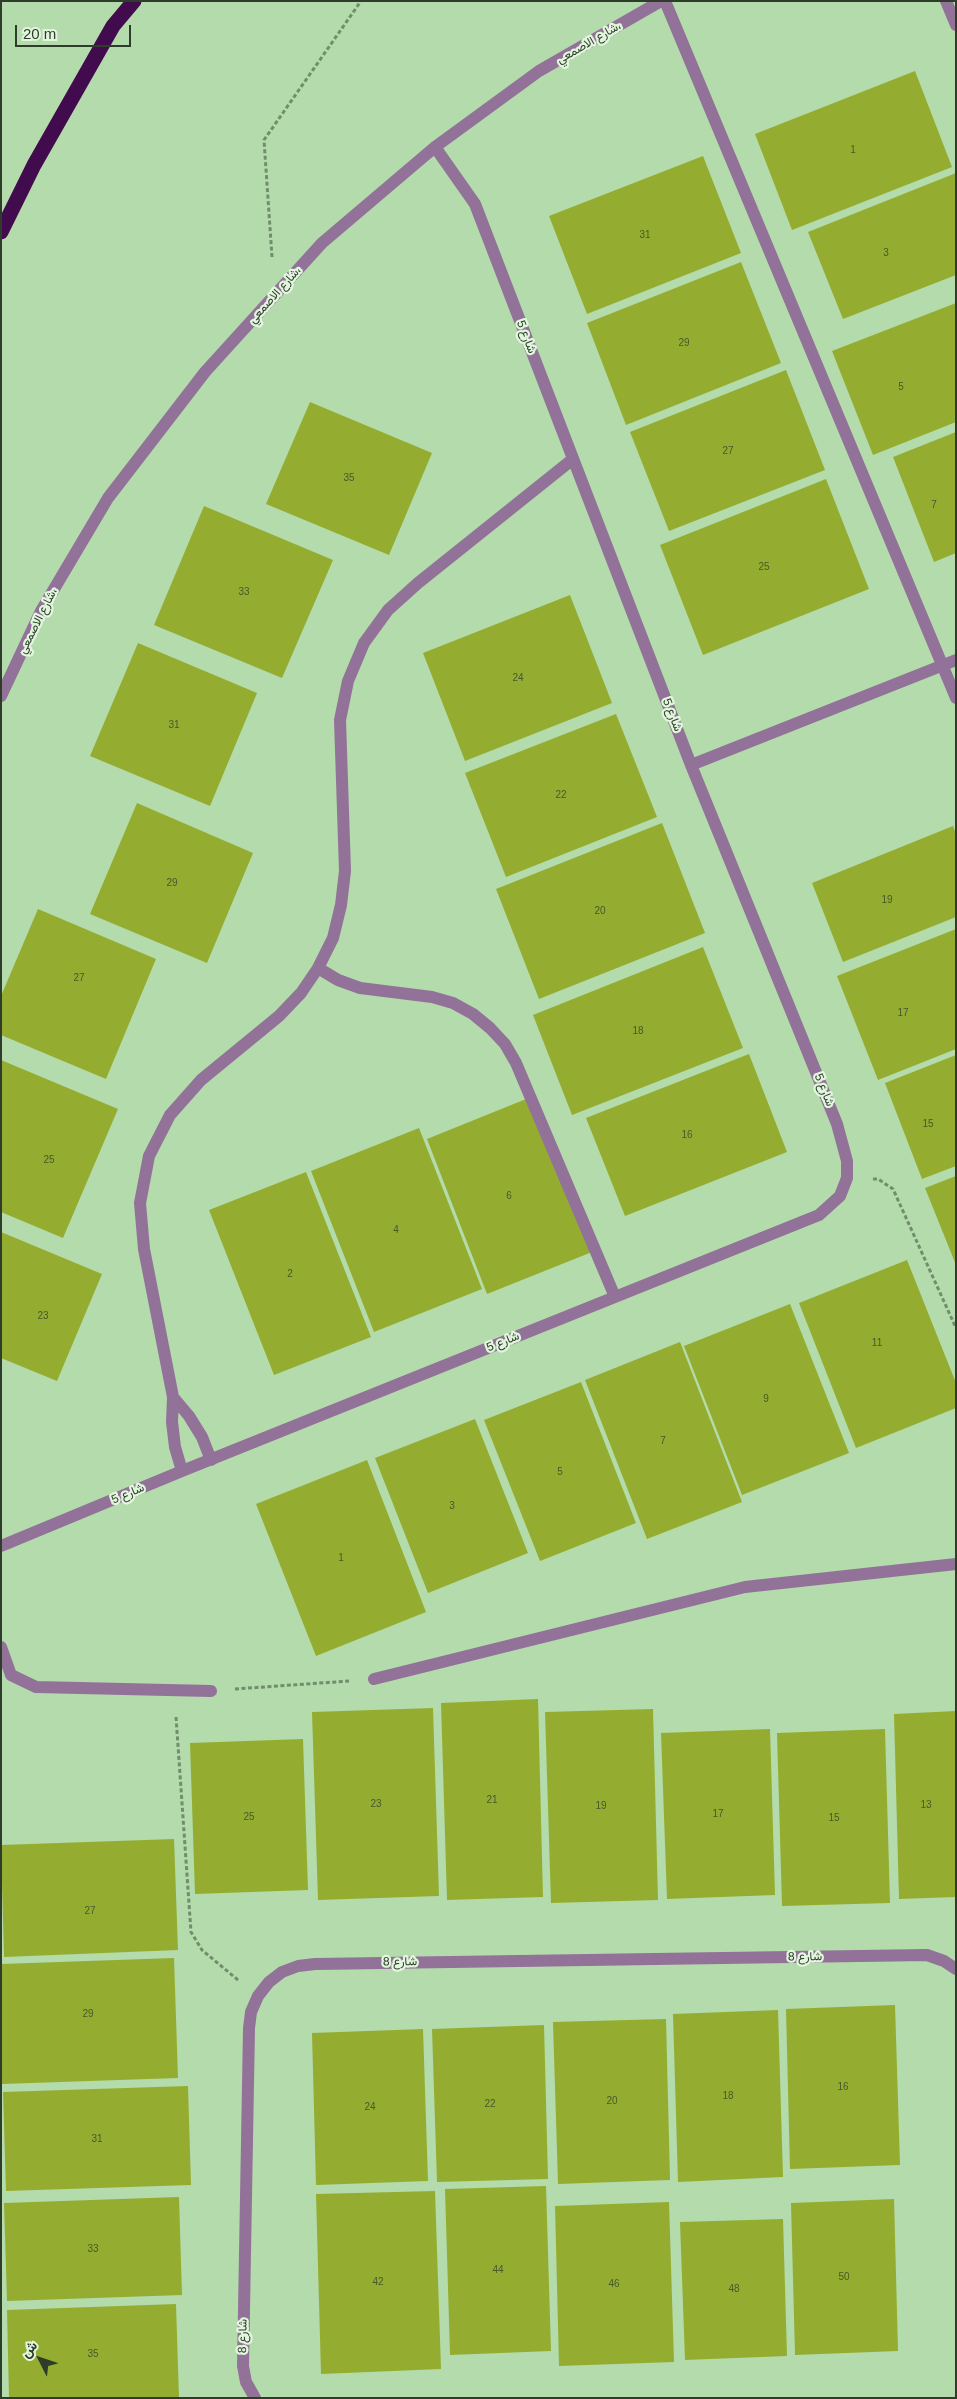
<!DOCTYPE html>
<meta charset="utf-8">
<style>
body{margin:0}
#map{position:relative;width:957px;height:2399px;overflow:hidden;background:#b4dbac;font-family:Arial,Vazirmatn,sans-serif}
canvas{display:block}
.frame{position:absolute;inset:0;border:2px solid #2d3d2a;pointer-events:none}
.north{position:absolute;left:15px;top:2334px;width:50px;height:50px;-webkit-text-stroke:4px #e2f6de;paint-order:stroke;rotate:311deg;font-size:14px;font-weight:700;line-height:20px;text-align:center;color:#2d3d2a}
.north::after{content:'';display:block;margin:auto;width:18px;height:22px;background:#2d3d2a;clip-path:polygon(50% 0,100% 100%,50% 72%,0 100%)}
.scale{position:absolute;left:15px;top:25px;width:116px;height:22px;box-sizing:border-box;border:2px solid #2d3d2a;border-top:0;padding-left:6px;font-size:15px;line-height:18px;white-space:nowrap;color:#2d3d2a;-webkit-text-stroke:4px #e2f6de;paint-order:stroke}
</style>
<div id="map">
<canvas width="957" height="2399"></canvas>
<div class="frame"></div>
<div class="north">ش</div>
<div class="scale">20 m</div>
</div>
<script>
const context = document.querySelector('canvas').getContext('2d');
context.lineJoin = 'round';
function fillPath(path, color) { context.fillStyle = color; context.fill(path, 'evenodd'); }
const toPath = rows => new Path2D(rows.map(r => 'M' + r).join(''));
function strokePath(path, color, width, dash) { context.strokeStyle = color; context.lineWidth = width; context.lineCap = dash ? 'butt' : 'round'; context.setLineDash(dash || []); context.stroke(path); }
function write(font, color, halo, rows, align = 'center') {
  context.font = font + ' Arial,Vazirmatn,sans-serif'; context.lineWidth = 4.5; context.setLineDash([]); context.textBaseline = 'middle'; context.strokeStyle = halo; context.fillStyle = color; for (const [text, x, y, turn = 0] of rows) {
    context.save(); context.translate(x, y); context.rotate((+turn || 0) * Math.PI / 180); context.textAlign = isNaN(turn) ? turn : align; if (halo) context.strokeText(text, 0, 0); context.fillText(text, 0, 0); context.restore();
  }
}
const building = toPath([
 [915,71,952,167,792,230,755,134],
 [703,156,741,253,587,314,549,216],
 [956,173,956,275,843,319,808,232],
 [741,262,781,363,626,425,587,323],
 [956,303,956,422,873,455,832,351],
 [786,370,825,470,669,531,630,432],
 [310,402,432,453,389,555,266,504],
 [956,432,956,553,934,562,893,457],
 [826,479,869,589,703,655,660,545],
 [204,506,333,560,282,678,154,625],
 [570,595,612,703,465,761,423,653],
 [138,643,257,693,210,806,90,756],
 [616,714,657,817,506,877,465,773],
 [137,803,253,853,207,963,90,914],
 [662,823,705,933,539,999,496,889],
 [953,826,956,834,956,917,843,962,812,883],
 [38,909,156,959,106,1079,1,1035,1,996],
 [956,929,956,1049,878,1080,837,976],
 [703,947,743,1048,572,1115,533,1015],
 [749,1054,787,1152,625,1216,586,1118],
 [956,1055,956,1166,922,1179,885,1083],
 [1,1060,118,1109,63,1238,1,1212],
 [531,1097,592,1252,487,1294,427,1139],
 [419,1128,482,1289,374,1332,311,1171],
 [306,1172,371,1337,274,1375,209,1210],
 [956,1176,956,1265,925,1188],
 [1,1232,102,1274,57,1381,1,1358],
 [907,1260,956,1383,956,1408,856,1448,799,1303],
 [790,1304,849,1453,742,1495,684,1346],
 [680,1342,742,1502,647,1539,585,1380],
 [581,1382,636,1523,540,1561,484,1420],
 [475,1419,528,1553,428,1593,375,1458],
 [367,1460,426,1612,316,1656,256,1504],
 [538,1699,543,1897,447,1900,441,1703],
 [433,1708,439,1896,318,1900,312,1712],
 [653,1709,658,1900,551,1903,545,1712],
 [956,1711,956,1897,899,1899,894,1714],
 [770,1729,775,1895,667,1899,661,1733],
 [885,1729,890,1903,782,1906,777,1733],
 [303,1739,308,1890,195,1894,190,1743],
 [174,1839,178,1950,4,1957,1,1845],
 [174,1958,178,2078,2,2084,1,1964],
 [895,2005,900,2165,790,2169,786,2009],
 [778,2010,783,2177,678,2182,673,2014],
 [666,2019,670,2180,558,2184,553,2022],
 [544,2025,548,2179,437,2182,432,2029],
 [423,2029,428,2181,316,2185,312,2033],
 [188,2086,191,2185,6,2191,3,2092],
 [546,2186,551,2351,450,2355,445,2189],
 [435,2191,441,2369,321,2374,316,2194],
 [179,2197,182,2295,7,2301,4,2203],
 [894,2199,898,2351,795,2355,791,2203],
 [669,2202,674,2362,559,2366,555,2206],
 [783,2219,787,2356,685,2360,680,2222],
 [176,2304,179,2398,9,2398,7,2310]
]);
const path = toPath([
 [272,257,264,140,361,1],
 [873,1179,878,1179,893,1189,956,1328],
 [235,1689,349,1681],
 [176,1717,191,1932,202,1950,238,1980]
]);
const minor = toPath([
 [665,1,956,698],
 [946,1,956,25],
 [1,696,41,611,108,498,205,372,322,243,435,147,539,71,661,1],
 [691,765,956,660],
 [318,968,338,980,360,988,432,997,453,1003,473,1014,490,1028,505,1044,516,1063,615,1297],
 [173,1397,189,1416,202,1437,211,1460],
 [182,1471,175,1447,172,1422,173,1397,144,1249,140,1203,149,1156,170,1115,201,1080,279,1016,301,993,318,968,333,938,341,905,345,871,340,720,348,681,364,643,388,610,418,583,573,459],
 [1,1546,182,1471,819,1215,840,1196,847,1178,847,1161,837,1124,691,765,475,204,435,147],
 [1,1647,11,1675,36,1687,211,1691],
 [374,1679,745,1587,956,1564],
 [255,2398,246,2382,243,2366,249,2028,251,2012,258,1996,269,1982,282,1972,298,1966,315,1964,927,1955,944,1961,956,1969]
]);
const highway = toPath([
 [1,232,34,165,113,26,134,1]
]);
const numberNames = [
 ["1",853,150],
 ["31",645,235],
 ["3",886,253],
 ["29",684,343],
 ["5",901,387],
 ["27",728,451],
 ["35",349,478],
 ["7",934,505],
 ["25",764,567],
 ["33",244,592],
 ["24",518,678],
 ["31",174,725],
 ["22",561,795],
 ["29",172,883],
 ["19",887,900],
 ["20",600,911],
 ["27",79,978],
 ["17",903,1013],
 ["18",638,1031],
 ["15",928,1124],
 ["16",687,1135],
 ["25",49,1160],
 ["6",509,1196],
 ["4",396,1230],
 ["2",290,1274],
 ["23",43,1316],
 ["11",877,1343],
 ["9",766,1399],
 ["7",663,1441],
 ["5",560,1472],
 ["3",452,1506],
 ["1",341,1558],
 ["21",492,1800],
 ["23",376,1804],
 ["13",926,1805],
 ["19",601,1806],
 ["17",718,1814],
 ["25",249,1817],
 ["15",834,1818],
 ["27",90,1911],
 ["29",88,2014],
 ["16",843,2087],
 ["18",728,2096],
 ["20",612,2101],
 ["22",490,2104],
 ["24",370,2107],
 ["31",97,2139],
 ["33",93,2249],
 ["44",498,2270],
 ["50",844,2277],
 ["42",378,2282],
 ["46",614,2284],
 ["48",734,2289],
 ["35",93,2354]
];
const streetNames = [
 ["شارع الاصمعي،",589,43,-30],
 ["شارع الاصمعي،",275,295,-48],
 ["شارع 5",526,337,69],
 ["شارع الاصمعي،",38,621,-63],
 ["شارع 5",672,715,69],
 ["شارع 5",824,1090,68],
 ["شارع 5",503,1342,-22],
 ["شارع 5",128,1494,-23],
 ["شارع 8",805,1957,-1],
 ["شارع 8",400,1962,-1],
 ["شارع 8",243,2336,-89]
];
fillPath(building, '#94ad30');
strokePath(path, '#718d6c', 3, [4, 2.5]);
strokePath(minor, '#927298', 12);
strokePath(highway, '#420b4d', 15);
write('10px', '#47592c', null, numberNames);
write('12px', '#2d3d2a', '#e2f6de', streetNames);
</script>
